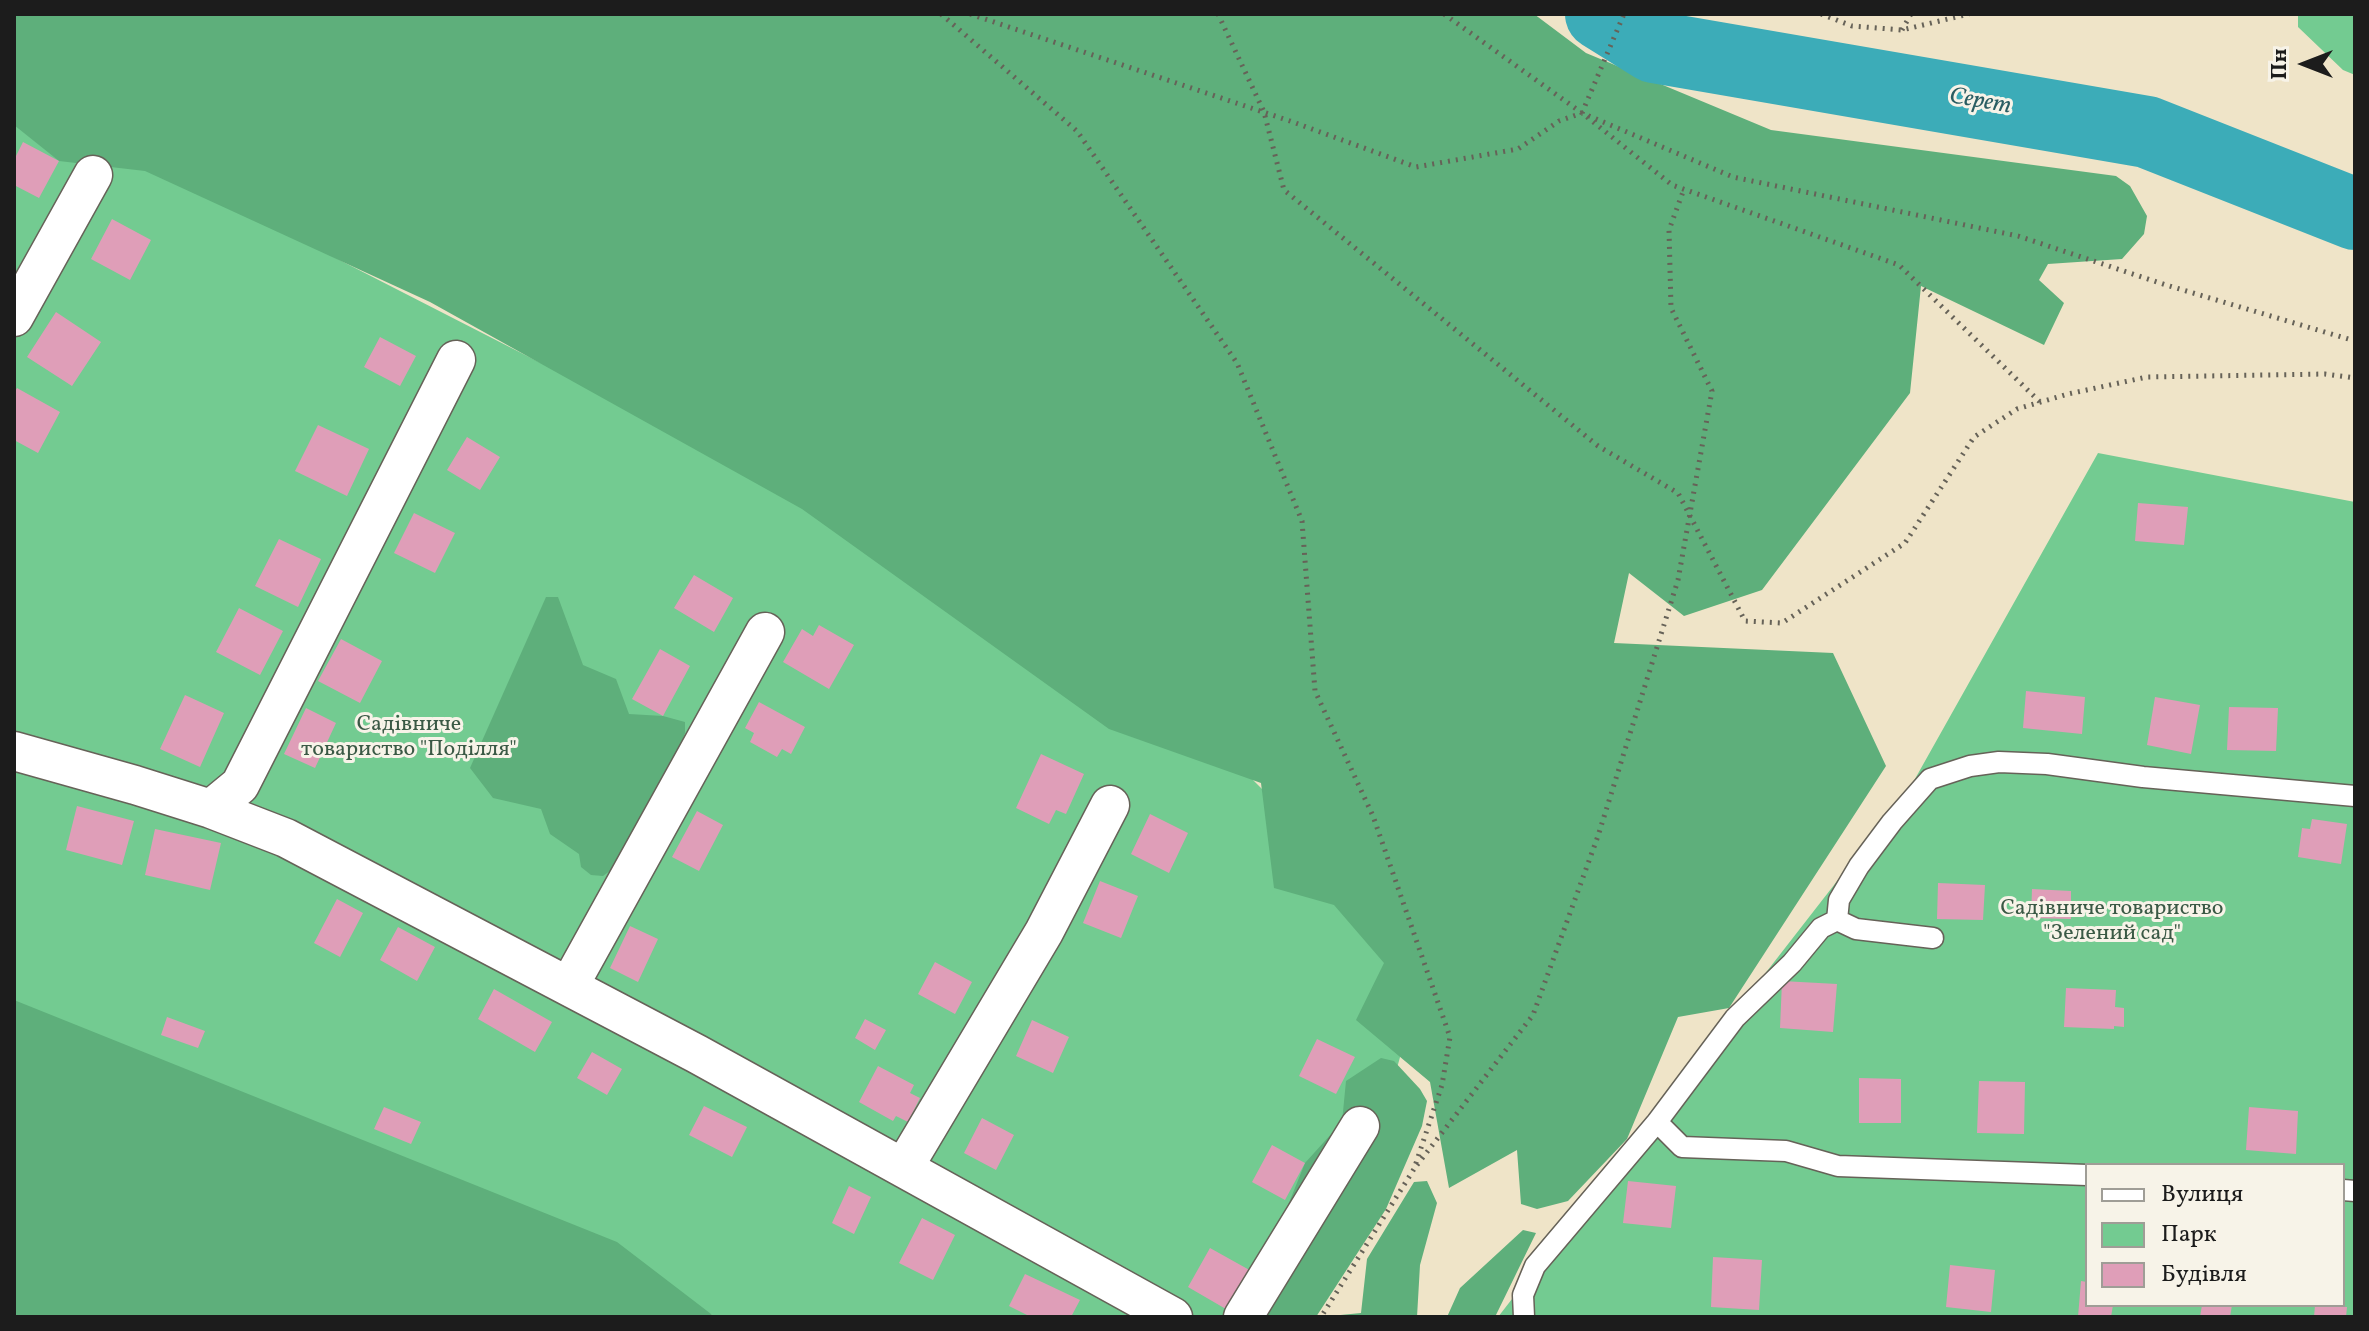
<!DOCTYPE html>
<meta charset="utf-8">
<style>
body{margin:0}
#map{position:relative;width:2369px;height:1331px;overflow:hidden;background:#efe4c8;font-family:Vollkorn,serif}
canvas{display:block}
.frame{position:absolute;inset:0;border:16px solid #1c1c1c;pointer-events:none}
.legend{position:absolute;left:2085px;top:1163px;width:260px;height:144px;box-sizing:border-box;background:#f7f3e8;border:2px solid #9f9d96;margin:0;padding:10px 14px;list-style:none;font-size:24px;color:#1c1c1c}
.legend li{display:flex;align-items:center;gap:16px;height:40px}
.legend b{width:40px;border:2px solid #9f9d96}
.north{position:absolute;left:2265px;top:24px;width:80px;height:80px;-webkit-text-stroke:6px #f7f3e8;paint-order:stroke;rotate:270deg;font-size:22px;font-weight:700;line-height:32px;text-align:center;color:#1c1c1c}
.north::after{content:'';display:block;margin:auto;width:28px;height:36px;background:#1c1c1c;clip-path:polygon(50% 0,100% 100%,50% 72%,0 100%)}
</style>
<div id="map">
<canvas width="2369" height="1331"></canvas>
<div class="frame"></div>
<ul class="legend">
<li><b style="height:10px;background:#fff"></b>Вулиця</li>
<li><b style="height:22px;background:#73cb91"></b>Парк</li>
<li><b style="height:22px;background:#df9eb8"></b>Будівля</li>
</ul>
<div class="north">Пн</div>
</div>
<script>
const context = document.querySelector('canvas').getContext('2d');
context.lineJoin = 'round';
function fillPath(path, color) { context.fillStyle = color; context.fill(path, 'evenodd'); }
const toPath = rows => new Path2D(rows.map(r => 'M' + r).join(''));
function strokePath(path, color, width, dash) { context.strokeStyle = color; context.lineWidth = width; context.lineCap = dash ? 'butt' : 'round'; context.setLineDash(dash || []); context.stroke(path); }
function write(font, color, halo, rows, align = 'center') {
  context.font = font + ' Vollkorn,serif'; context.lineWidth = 6; context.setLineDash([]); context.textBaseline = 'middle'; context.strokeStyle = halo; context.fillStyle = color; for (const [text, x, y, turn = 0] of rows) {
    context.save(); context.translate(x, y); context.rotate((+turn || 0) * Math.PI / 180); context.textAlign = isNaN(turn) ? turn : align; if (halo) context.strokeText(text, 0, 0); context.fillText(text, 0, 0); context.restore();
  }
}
const green = toPath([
 [2298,14,2355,14,2355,75,2343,70,2298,27],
 [14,97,146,161,791,491,1209,736,1381,908,1412,1013,1381,1127,1257,1317,716,1317,563,1234,14,1026],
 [2098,453,2355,502,2355,1317,1498,1317,1911,786],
 [2087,1165,2343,1165,2343,1305,2087,1305]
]);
const forest = toPath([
 [14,14,1534,14,1586,53,1771,130,2116,176,2130,186,2147,216,2144,234,2122,259,2048,264,2039,280,2064,303,2044,345,1921,286,1910,393,1762,590,1684,616,1629,573,1614,643,1833,653,1886,766,1729,1008,1678,1017,1627,1139,1568,1201,1537,1209,1521,1204,1517,1150,1449,1188,1430,1082,1356,1020,1384,963,1334,905,1274,888,1261,783,1109,729,802,509,430,302,145,171,59,161,14,125],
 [546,597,558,597,583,665,616,679,629,714,663,716,685,722,685,733,677,754,623,861,603,876,591,875,581,867,579,854,550,834,541,809,493,798,470,768],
 [14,1000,617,1242,715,1317,14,1317],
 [1381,1058,1394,1061,1420,1089,1427,1101,1422,1126,1386,1209,1316,1317,1243,1317,1305,1163,1342,1122,1346,1081],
 [1427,1181,1437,1203,1420,1265,1417,1317,1320,1317,1361,1313,1367,1259,1414,1182],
 [1523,1230,1536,1233,1495,1317,1447,1317,1460,1288]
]);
const river = toPath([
 [1601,14,1654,47,2147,132,2355,214]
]);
const building = toPath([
 [23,142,59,161,39,198,14,185,14,160],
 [112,219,151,240,130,280,91,259],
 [56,312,101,342,72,386,27,357],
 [380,337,416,356,400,386,364,367],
 [17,388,60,412,38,453,14,440,14,393],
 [318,425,369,449,347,496,295,471],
 [467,437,500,457,480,490,447,470],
 [2138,503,2188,507,2184,545,2135,541],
 [414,513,455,533,435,573,394,553],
 [279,539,321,559,298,607,255,586],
 [694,575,733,598,714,632,674,608],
 [239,608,283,631,260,675,216,652],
 [819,625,854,645,829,689,783,662,802,629,813,636],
 [341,639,382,661,360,703,318,681],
 [660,649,690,666,663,716,632,699],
 [2026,691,2085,697,2082,734,2023,728],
 [185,695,224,713,200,767,160,749],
 [2155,697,2200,705,2191,754,2147,745],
 [759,702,805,727,791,754,782,749,777,757,750,742,754,733,745,728],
 [2229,707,2278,708,2276,751,2227,750],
 [306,708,336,723,315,768,284,754],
 [1041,754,1084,774,1066,814,1056,810,1049,824,1016,808],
 [77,806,134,821,122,865,66,850],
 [697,811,723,825,699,871,672,857],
 [1150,814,1188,833,1169,873,1131,854],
 [2312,819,2347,824,2341,864,2298,857,2302,828,2310,829],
 [155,829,221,843,210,890,145,875],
 [1100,881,1138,896,1121,938,1083,923],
 [1938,883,1985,885,1983,920,1937,919],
 [2032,889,2071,891,2071,919,2031,918],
 [337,899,363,913,340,957,314,943],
 [630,926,658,939,638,982,610,968],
 [398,927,435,947,417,981,380,960],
 [935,962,972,982,955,1014,918,994],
 [1782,981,1837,984,1833,1032,1780,1028],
 [2066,988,2116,990,2115,1007,2124,1008,2124,1027,2114,1026,2114,1029,2064,1027],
 [494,989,552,1022,535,1052,478,1019],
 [167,1017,205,1031,198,1048,161,1035],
 [865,1019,886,1030,875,1050,855,1038],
 [1032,1020,1069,1037,1053,1073,1016,1056],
 [1317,1039,1355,1057,1336,1094,1299,1076],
 [592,1052,622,1069,607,1095,577,1078],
 [878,1066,914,1085,910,1093,920,1098,908,1122,896,1116,893,1121,859,1102],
 [1859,1078,1901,1079,1901,1123,1859,1123],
 [1979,1081,2025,1082,2024,1134,1977,1133],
 [704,1106,747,1127,732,1157,689,1135],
 [384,1107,421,1122,411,1144,374,1129],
 [2249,1107,2298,1111,2296,1154,2246,1150],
 [982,1118,1014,1135,996,1170,964,1153],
 [1272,1145,1305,1163,1285,1200,1252,1182],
 [1628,1181,1676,1186,1671,1228,1623,1223],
 [849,1186,871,1197,854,1234,832,1223],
 [922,1218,955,1235,933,1280,899,1263],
 [1210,1248,1253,1272,1231,1312,1188,1287],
 [1713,1257,1762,1260,1759,1310,1711,1307],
 [1950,1265,1995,1270,1991,1312,1946,1307],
 [1025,1274,1080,1300,1071,1317,1031,1317,1009,1306],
 [2081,1281,2087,1282,2087,1305,2113,1305,2111,1317,2078,1317],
 [2202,1305,2232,1305,2230,1317,2200,1317],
 [2315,1305,2347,1307,2346,1317,2314,1317]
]);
const path = toPath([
 [941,14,1077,131,1237,363,1302,521,1315,691,1373,816,1450,1037,1442,1085,1414,1169,1321,1317],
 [970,14,1290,121,1416,167,1518,149,1559,121,1582,113,1733,177,2018,236,2166,285,2355,341],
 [1218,14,1264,112,1284,190,1598,446,1678,493,1745,621,1782,623,1905,543,1974,437,2017,409,2068,394,2147,377,2325,374,2355,378],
 [1444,14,1582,113,1672,185,1899,265,2040,402],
 [1821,14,1852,26,1902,30,1969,14],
 [1902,30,1911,14],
 [1582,113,1624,14],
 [1417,1165,1533,1015,1598,836,1678,580,1712,391,1671,308,1669,230,1684,189]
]);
const service = toPath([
 [1837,920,1839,900,1859,866,1892,822,1930,779,1970,766,1999,762,2047,764,2143,777,2355,796],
 [1837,920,1856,929,1933,938],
 [1657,1122,1682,1147,1786,1151,1838,1166,2087,1175],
 [2343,1190,2355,1191],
 [1524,1317,1523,1295,1535,1266,1657,1122,1735,1018,1792,963,1821,928,1837,920]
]);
const minor = toPath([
 [14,317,93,175],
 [14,751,135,785,211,809,286,838,697,1054,1173,1317],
 [211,809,240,785,456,360],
 [569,986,765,632],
 [904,1167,1044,932,1110,805],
 [1243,1317,1360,1126]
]);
const parkNames = [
 ["Садівниче",409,726],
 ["товариство \"Поділля\"",409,751],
 ["Садівниче товариство",2112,910],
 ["\"Зелений сад\"",2112,935]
];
const waterNames = [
 ["Серет",1980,103,10]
];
fillPath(green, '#73cb91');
fillPath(forest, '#5eaf7b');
strokePath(river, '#3cacb8', 72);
fillPath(building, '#df9eb8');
strokePath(service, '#666258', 23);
strokePath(minor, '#666258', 41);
strokePath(path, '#666258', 5, [2, 6]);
strokePath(service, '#fff', 20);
strokePath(minor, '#fff', 38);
write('22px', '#3a5945', '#f7f3e8', parkNames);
write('italic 24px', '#2a5d62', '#f7f3e8', waterNames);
</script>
